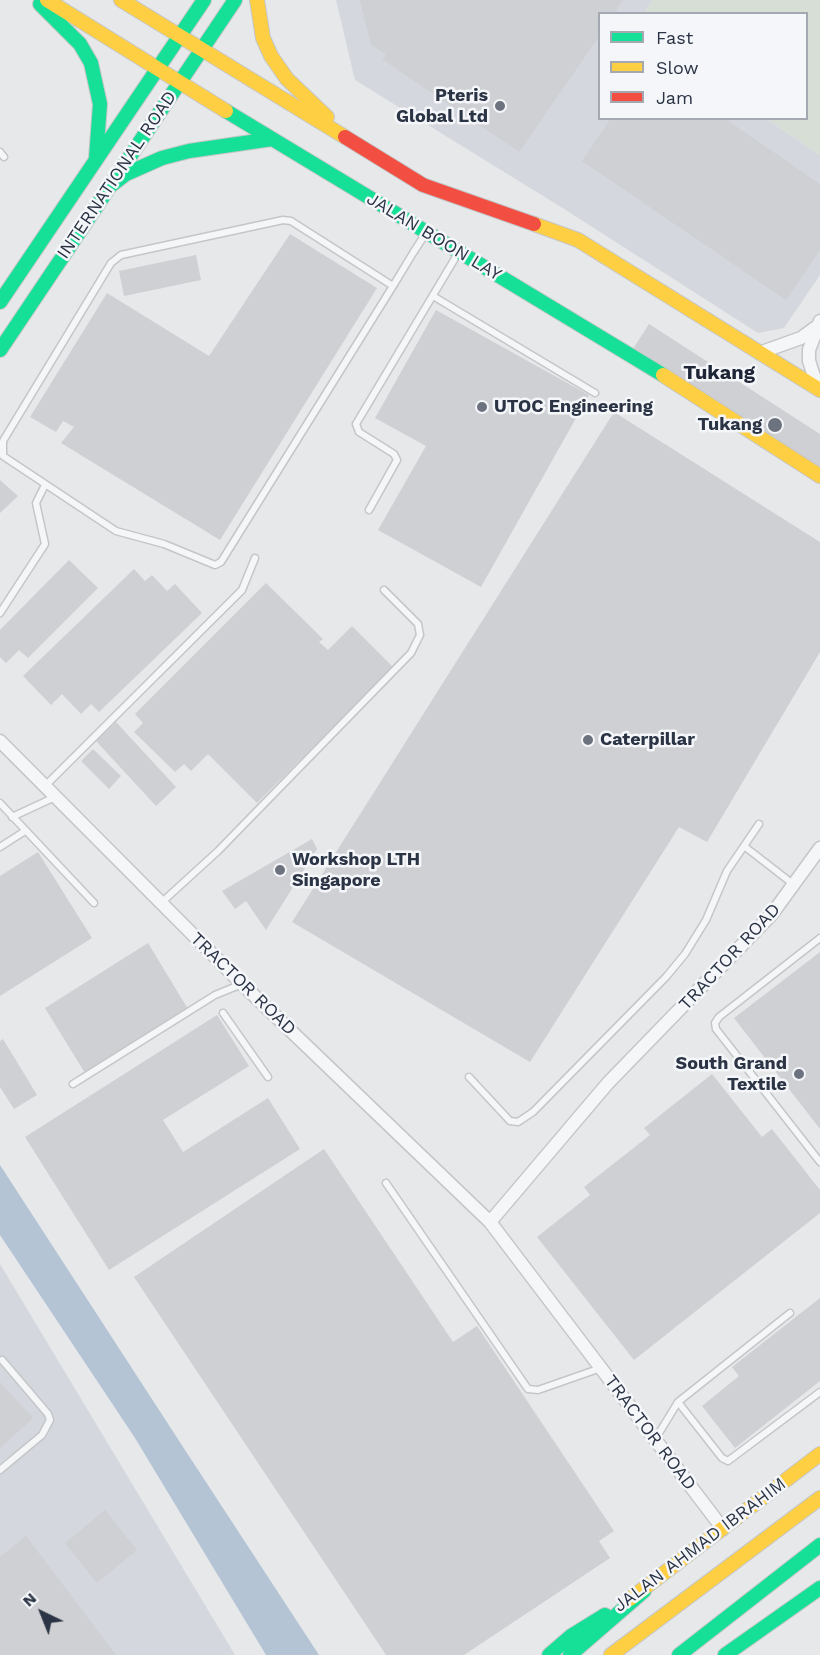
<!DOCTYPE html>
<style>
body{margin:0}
#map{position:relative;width:820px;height:1655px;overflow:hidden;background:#e6e8ea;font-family:"Work Sans",sans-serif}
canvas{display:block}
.legend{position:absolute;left:598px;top:12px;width:210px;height:108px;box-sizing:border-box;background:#f4f6f9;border:2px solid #a4a8b1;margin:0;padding:8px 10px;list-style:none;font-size:18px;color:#2b3445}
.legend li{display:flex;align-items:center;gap:12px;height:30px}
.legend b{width:30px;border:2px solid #a4a8b1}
.north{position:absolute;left:12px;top:1583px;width:60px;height:60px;-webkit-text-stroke:4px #f4f6f9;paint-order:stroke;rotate:317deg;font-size:16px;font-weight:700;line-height:24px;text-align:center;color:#2b3445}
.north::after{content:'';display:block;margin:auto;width:21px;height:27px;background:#2b3445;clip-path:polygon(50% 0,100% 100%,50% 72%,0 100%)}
</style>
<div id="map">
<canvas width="820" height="1655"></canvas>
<ul class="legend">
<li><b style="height:8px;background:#16e098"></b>Fast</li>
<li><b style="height:8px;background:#ffcf43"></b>Slow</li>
<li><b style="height:8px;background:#f24e42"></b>Jam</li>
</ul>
<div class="north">N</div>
</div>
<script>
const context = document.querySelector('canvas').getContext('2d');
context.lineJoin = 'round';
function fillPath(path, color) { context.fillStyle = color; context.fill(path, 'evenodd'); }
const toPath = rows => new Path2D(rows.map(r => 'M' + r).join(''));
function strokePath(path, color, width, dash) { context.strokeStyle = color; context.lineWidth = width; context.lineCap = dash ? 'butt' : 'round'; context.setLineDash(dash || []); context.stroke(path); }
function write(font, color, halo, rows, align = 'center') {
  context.font = font + ' "Work Sans",sans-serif'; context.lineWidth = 5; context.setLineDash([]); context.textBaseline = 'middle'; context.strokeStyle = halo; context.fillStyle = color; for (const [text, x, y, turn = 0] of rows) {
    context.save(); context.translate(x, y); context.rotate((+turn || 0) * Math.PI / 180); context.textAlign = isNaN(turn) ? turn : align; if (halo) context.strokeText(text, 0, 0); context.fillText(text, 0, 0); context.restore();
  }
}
const built = toPath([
 [336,0,653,0,644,13,600,14,600,118,767,119,820,155,820,275,784,328,758,333,561,207,355,80],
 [0,1264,235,1655,0,1655]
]);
const green = toPath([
 [653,0,820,0,820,155,767,119,806,118,806,14,644,13]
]);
const water = toPath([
 [0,1165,185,1450,319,1655,266,1655,135,1438,0,1235]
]);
const building = toPath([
 [360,0,623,0,614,14,600,14,600,35,519,152,382,59,386,55,371,44],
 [611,118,724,118,820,184,820,250,786,300,582,161],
 [290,234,377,288,220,540,61,443,74,427,63,421,56,432,30,417,107,293,209,356],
 [196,255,201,280,124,296,119,271],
 [436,310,589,395,481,587,378,530,426,446,375,418],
 [649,324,820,434,820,477,629,355],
 [614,412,820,542,820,652,707,842,679,827,530,1062,292,922],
 [0,480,18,496,0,513],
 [69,560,98,588,28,658,19,650,6,663,0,657,0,630],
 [134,569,145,581,152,575,167,591,175,584,202,613,99,712,91,704,81,714,62,694,51,705,23,676],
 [266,583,323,639,319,642,328,650,352,626,393,667,257,803,208,754,191,771,184,764,175,772,134,732,143,723,135,714],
 [116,722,176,787,156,806,96,741],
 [93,749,121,776,109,789,81,761],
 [312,839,317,849,266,930,246,901,235,909,222,891],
 [38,852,92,938,0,996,0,876],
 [148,943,188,1009,85,1073,45,1008],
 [820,952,820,1129,734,1018],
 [217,1015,249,1066,163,1120,183,1152,268,1098,300,1149,109,1270,25,1137],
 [3,1039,37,1095,14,1109,0,1087,0,1041],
 [712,1074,762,1137,772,1129,820,1190,820,1213,634,1360,537,1237,590,1195,584,1187,650,1135,644,1128],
 [324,1149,453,1342,477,1326,614,1531,599,1541,610,1558,464,1655,386,1655,134,1277],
 [820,1298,820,1381,735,1448,702,1406,739,1376,732,1367],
 [0,1382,33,1418,0,1448],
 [105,1510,137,1550,97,1583,65,1543],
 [26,1536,116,1655,0,1655,0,1557]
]);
const lane = toPath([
 [0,152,4,157],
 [393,286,291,221,283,220,121,255,111,263,3,441,3,456,116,531,164,544,215,565,221,562,393,286,413,253,424,236],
 [433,296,595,393],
 [369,510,397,460,394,454,359,432,356,424,457,255],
 [0,613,45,544,36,503,45,485],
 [45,786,242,590,255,558],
 [0,803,94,903],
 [12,817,55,797],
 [744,846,793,884],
 [0,847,25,831],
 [161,903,218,851,411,653,420,635,418,624,384,590],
 [820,938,719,1017,715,1023,716,1029,820,1162],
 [223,1013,268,1077],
 [469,1077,510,1121,518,1122,533,1112,666,977,685,954,706,920,727,871,759,824],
 [73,1084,215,995,242,984],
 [386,1183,528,1389,538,1390,601,1368],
 [678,1402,722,1458,728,1461,820,1392],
 [656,1438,678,1402,790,1313],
 [0,1470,42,1435,50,1420,48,1414,2,1360]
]);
const street = toPath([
 [759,353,801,338,816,327],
 [818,388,809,361,809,350,820,321],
 [0,741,242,984,490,1222,723,1529],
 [490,1222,608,1083,772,914,820,848]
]);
const fast = toPath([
 [40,4,80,44,91,63,100,104,96,158],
 [226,111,663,375],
 [109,187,126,174,162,158,189,151,272,139],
 [0,302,204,0],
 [0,350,235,0],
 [549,1655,571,1636,605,1615],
 [570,1655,644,1591],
 [679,1655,820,1545],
 [725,1655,820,1588]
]);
const slow = toPath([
 [47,0,226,111],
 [121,0,345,137],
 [257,0,263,38,271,56,287,79,327,117],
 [534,224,578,240,820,390],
 [663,375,820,476],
 [630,1599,820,1454],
 [611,1655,820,1498]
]);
const jam = toPath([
 [345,137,423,185,534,224]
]);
const markers = [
 [500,106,6,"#6c737f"],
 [482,407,6,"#6c737f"],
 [775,425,8,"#6c737f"],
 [588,740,6,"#6c737f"],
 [280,870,6,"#6c737f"],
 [799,1074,6,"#6c737f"]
];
const poiNames = [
 ["Pteris",488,96],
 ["Global Ltd",488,117],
 ["UTOC Engineering",494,407,"left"],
 ["Tukang",762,425],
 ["Caterpillar",600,740,"left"],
 ["Workshop LTH",292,860,"left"],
 ["Singapore",292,881,"left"],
 ["South Grand",787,1064],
 ["Textile",787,1085]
];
const streetNames = [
 ["INTERNATIONAL ROAD",117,175,-56],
 ["JALAN BOON LAY",434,237,31],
 ["TRACTOR ROAD",730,957,-47],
 ["TRACTOR ROAD",243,984,44],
 ["TRACTOR ROAD",650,1433,53],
 ["JALAN AHMAD IBRAHIM",700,1545,-37]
];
const neighbourhoodNames = [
 ["Tukang",719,373]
];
fillPath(built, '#d4d7dd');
fillPath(green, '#d6ded6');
fillPath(water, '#b4c4d5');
fillPath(building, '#ced0d3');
strokePath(lane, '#c4c6c8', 9);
strokePath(street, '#c4c6c8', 15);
strokePath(fast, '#c4c6c8', 16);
strokePath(slow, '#c4c6c8', 16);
strokePath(jam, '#c4c6c8', 16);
strokePath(lane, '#f5f6f7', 6);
strokePath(street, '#f5f6f7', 12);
strokePath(fast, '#16e098', 14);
strokePath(slow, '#ffcf43', 14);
strokePath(jam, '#f24e42', 14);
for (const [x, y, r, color] of markers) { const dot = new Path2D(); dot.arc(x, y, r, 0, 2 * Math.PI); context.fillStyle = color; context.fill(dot); strokePath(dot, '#f4f6f9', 2); }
write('bold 18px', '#2b3445', '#f4f6f9', poiNames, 'right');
write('18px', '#2b3445', '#f4f6f9', streetNames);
write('bold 20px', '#1d2536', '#f4f6f9', neighbourhoodNames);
</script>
